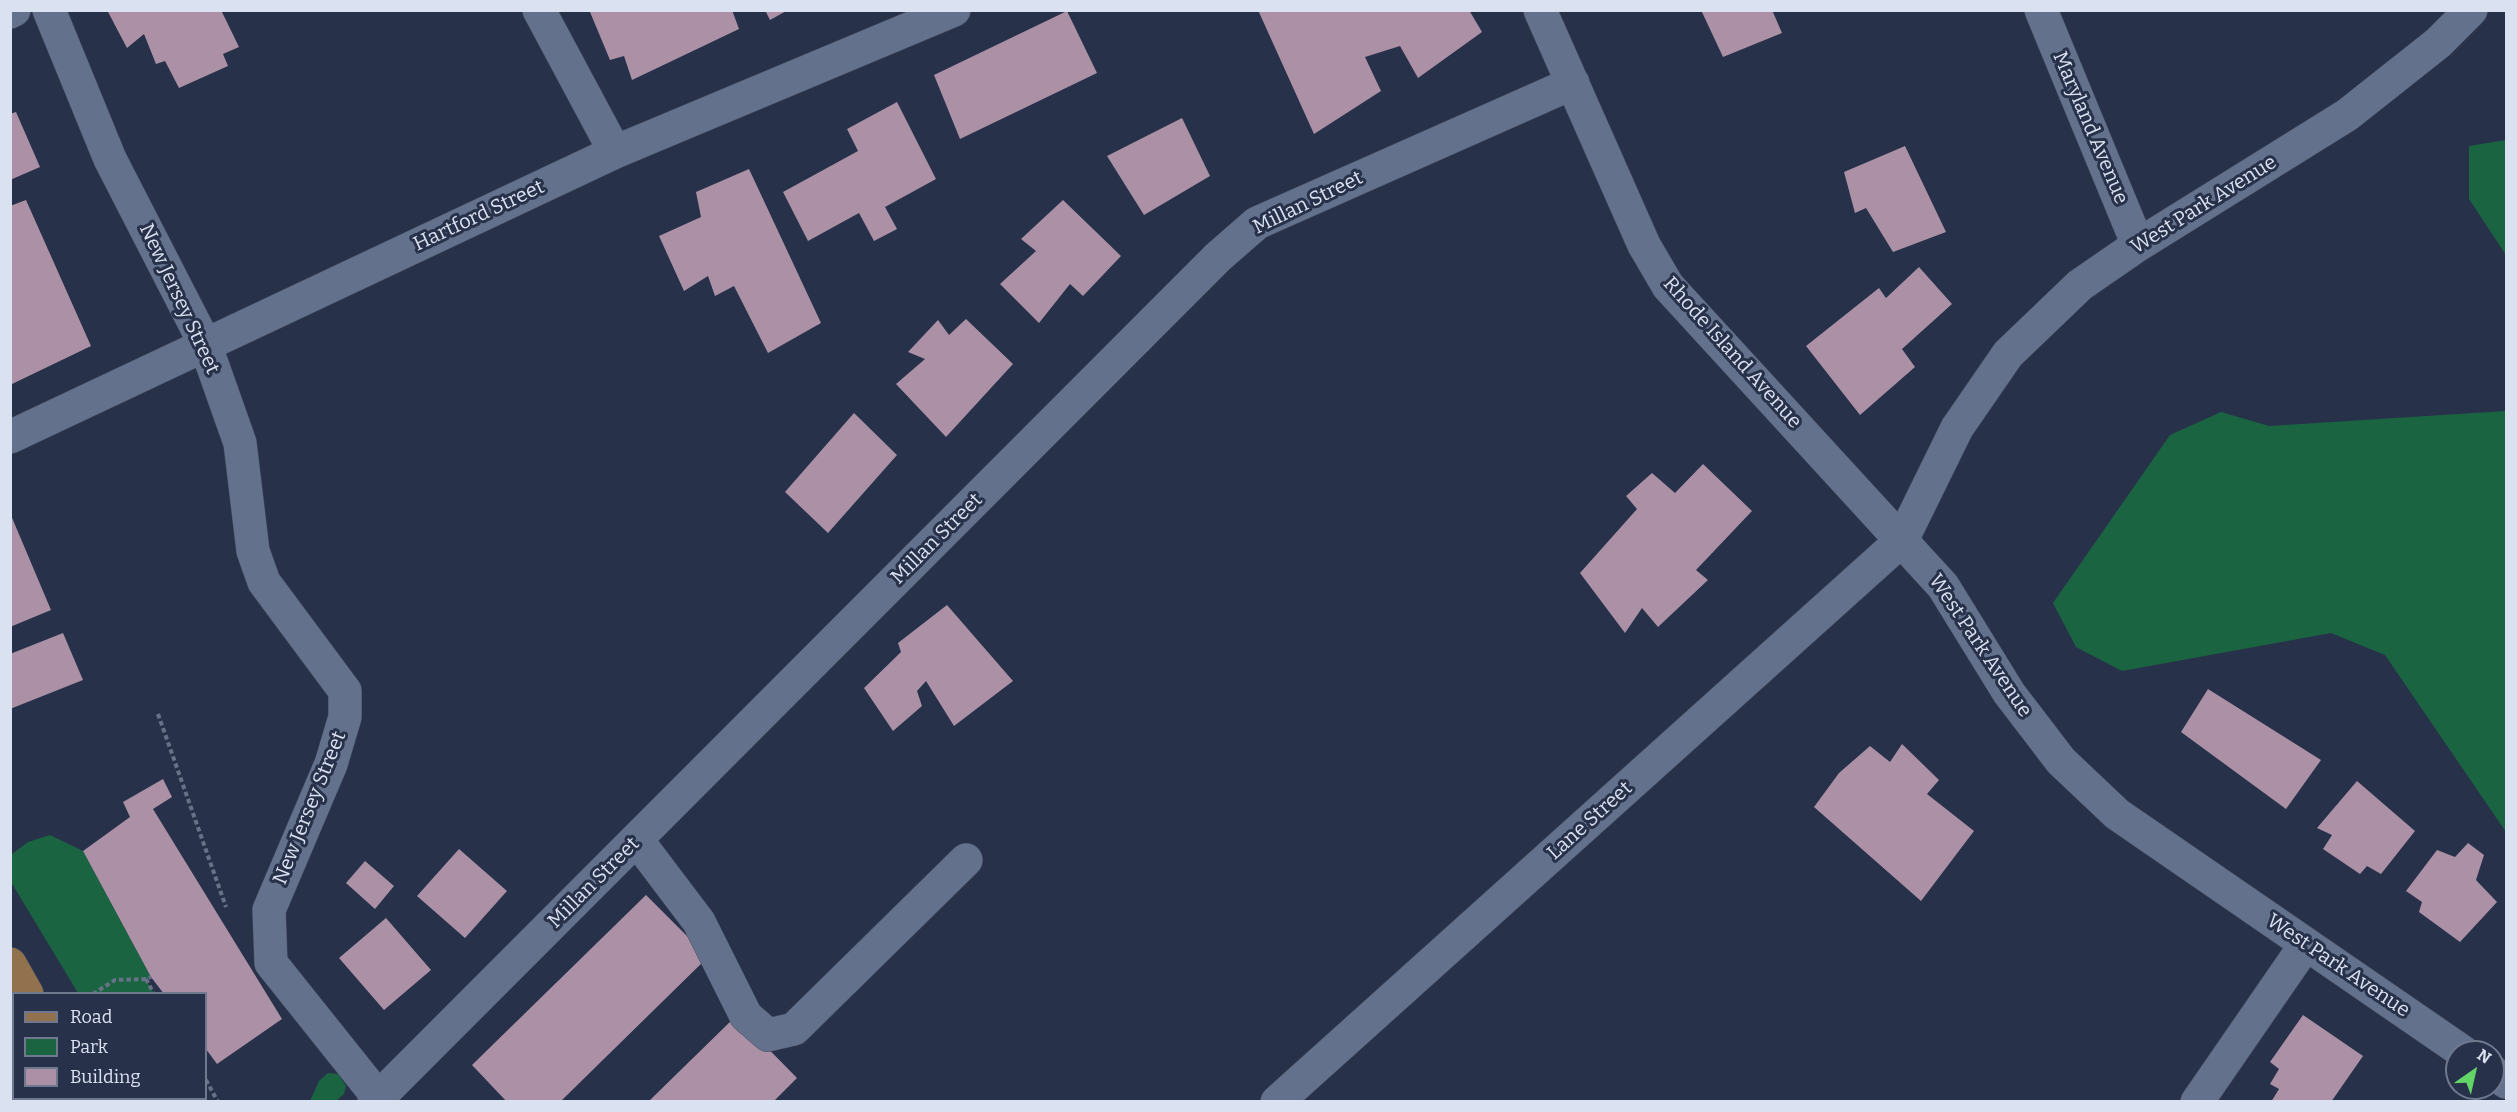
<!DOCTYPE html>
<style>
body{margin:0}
#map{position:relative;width:2517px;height:1112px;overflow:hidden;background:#27324a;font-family:Bitter,serif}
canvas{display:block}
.frame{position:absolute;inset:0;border:12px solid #dae1f1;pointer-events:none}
.legend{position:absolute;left:12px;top:992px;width:195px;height:108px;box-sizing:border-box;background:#27324a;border:2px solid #6f788d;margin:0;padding:8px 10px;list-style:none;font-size:18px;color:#dae1f1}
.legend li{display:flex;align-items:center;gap:12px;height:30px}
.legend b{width:30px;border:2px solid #6f788d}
.north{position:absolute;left:2445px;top:1040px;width:60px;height:60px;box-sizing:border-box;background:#27324a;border:2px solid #6f788d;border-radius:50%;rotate:34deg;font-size:16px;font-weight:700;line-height:24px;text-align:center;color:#dae1f1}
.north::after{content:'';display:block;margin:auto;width:21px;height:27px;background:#63d468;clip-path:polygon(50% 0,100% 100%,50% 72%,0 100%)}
</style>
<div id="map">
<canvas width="2517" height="1112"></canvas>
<div class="frame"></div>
<ul class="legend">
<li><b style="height:8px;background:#91714e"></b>Road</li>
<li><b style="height:16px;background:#1b6441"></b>Park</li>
<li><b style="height:16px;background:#ab90a6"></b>Building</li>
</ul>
<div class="north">N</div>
</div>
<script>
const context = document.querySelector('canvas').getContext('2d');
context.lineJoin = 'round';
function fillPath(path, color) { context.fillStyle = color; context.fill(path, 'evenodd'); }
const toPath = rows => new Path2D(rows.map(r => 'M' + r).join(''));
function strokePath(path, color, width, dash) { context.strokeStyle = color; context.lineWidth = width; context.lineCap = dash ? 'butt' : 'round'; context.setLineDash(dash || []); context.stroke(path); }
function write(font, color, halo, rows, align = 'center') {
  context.font = font + ' Bitter,serif'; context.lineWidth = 6; context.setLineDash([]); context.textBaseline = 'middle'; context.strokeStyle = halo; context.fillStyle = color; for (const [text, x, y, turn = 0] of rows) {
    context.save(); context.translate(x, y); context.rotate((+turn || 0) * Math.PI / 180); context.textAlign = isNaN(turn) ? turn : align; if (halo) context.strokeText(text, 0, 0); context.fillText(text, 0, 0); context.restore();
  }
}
const green = toPath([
 [2506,140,2506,255,2469,199,2469,146],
 [2506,411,2506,832,2385,655,2331,633,2122,671,2076,647,2053,603,2170,435,2221,412,2269,426],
 [50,835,83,851,151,977,146,980,154,993,78,993,11,882,12,854,28,842],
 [328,1073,338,1074,346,1086,344,1094,336,1101,310,1101,319,1081]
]);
const building = toPath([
 [107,10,221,10,239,47,223,54,228,66,179,88,165,61,156,64,144,34,127,48],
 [593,10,732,10,739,29,632,80,624,56,610,60,590,12],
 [765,10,788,10,770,20],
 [1258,10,1469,10,1482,32,1418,78,1400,46,1365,57,1381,91,1314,134],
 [1701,10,1772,10,1782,33,1723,57],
 [1067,11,1097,73,960,139,934,75],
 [897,102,936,179,885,207,897,229,874,241,859,213,808,241,783,192,858,151,847,129],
 [16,112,40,167,10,180,10,114],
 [1182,118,1210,176,1144,215,1107,156],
 [1905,146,1946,232,1893,252,1866,208,1855,213,1844,172],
 [749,169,821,323,768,353,734,286,715,296,708,276,684,291,659,236,701,217,696,192],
 [26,200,91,346,10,385,10,206],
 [1063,200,1121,256,1083,296,1070,284,1039,323,1000,284,1036,251,1021,239],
 [1919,267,1952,304,1902,349,1915,367,1860,415,1806,346,1879,288,1886,298],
 [966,319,1013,364,946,437,896,384,925,359,908,352,938,320,949,335],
 [854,413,897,455,828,533,785,492],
 [1703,464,1752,511,1696,570,1708,580,1658,627,1642,608,1625,633,1580,573,1637,509,1626,496,1652,473,1675,493],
 [10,513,51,610,10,627],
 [947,605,1013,681,954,726,926,681,917,691,922,706,893,731,864,688,901,652,898,643],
 [63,633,83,680,10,709,10,654],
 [2208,689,2321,760,2286,809,2181,732],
 [1902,744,1939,780,1927,794,1974,831,1921,901,1814,807,1839,773,1870,746,1890,762],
 [163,779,172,797,153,809,282,1019,217,1064,206,1049,206,994,164,994,151,977,83,851,130,817,123,802],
 [2357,781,2415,831,2381,874,2367,866,2360,874,2323,849,2332,835,2317,828],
 [2468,843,2484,855,2476,880,2497,902,2460,942,2419,912,2422,902,2406,891,2437,850,2455,857],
 [459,849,507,891,465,938,417,896],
 [365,861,394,886,375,909,346,883],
 [646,895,708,957,560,1102,507,1102,472,1065],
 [386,918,431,970,384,1010,339,958],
 [2303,1015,2363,1056,2331,1102,2271,1102,2279,1089,2270,1084,2279,1069,2270,1062],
 [736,1016,797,1078,773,1102,648,1102]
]);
const path = toPath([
 [158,714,226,907],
 [146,979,154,994],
 [93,994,115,980,146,979,151,977],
 [206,1080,218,1102]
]);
const minor = toPath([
 [49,10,110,159,205,344,240,443,253,551,264,582,345,691,345,717,331,764,269,910,271,963,382,1102],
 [539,10,615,152],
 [1540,10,1644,245,1668,286,1943,586,2009,693,2061,761,2117,814,2463,1052],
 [2041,10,2138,245],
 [10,12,14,10],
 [10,437,615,152,954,10],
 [637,840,699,922,746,1016,768,1035,794,1029,966,860],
 [2493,1072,2506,1082],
 [374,1102,1218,257,1257,223,1573,83],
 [1277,1102,1902,540,1957,428,2008,354,2080,285,2138,245,2347,115,2438,43,2471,10],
 [2197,1102,2306,944]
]);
const major = toPath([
 [10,964,27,994],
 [88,1098,90,1102]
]);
const streetNames = [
 ["Maryland Avenue",2090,128,67],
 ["Millan Street",1308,203,-26],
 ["West Park Avenue",2204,205,-32],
 ["Hartford Street",479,216,-25],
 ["New Jersey Street",179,299,65],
 ["Rhode Island Avenue",1732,353,48],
 ["Millan Street",937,539,-45],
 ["West Park Avenue",1980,646,56],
 ["New Jersey Street",310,808,-68],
 ["Lane Street",1590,821,-42],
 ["Millan Street",594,883,-45],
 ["West Park Avenue",2338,966,34]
];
fillPath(green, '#1b6441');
fillPath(building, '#ab90a6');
strokePath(minor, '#454d61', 34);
strokePath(major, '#454d61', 34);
strokePath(path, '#687287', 4, [4.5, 3]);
strokePath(minor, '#64718c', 33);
strokePath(major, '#91714e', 33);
write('20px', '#dae1f1', '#27324a', streetNames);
</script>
